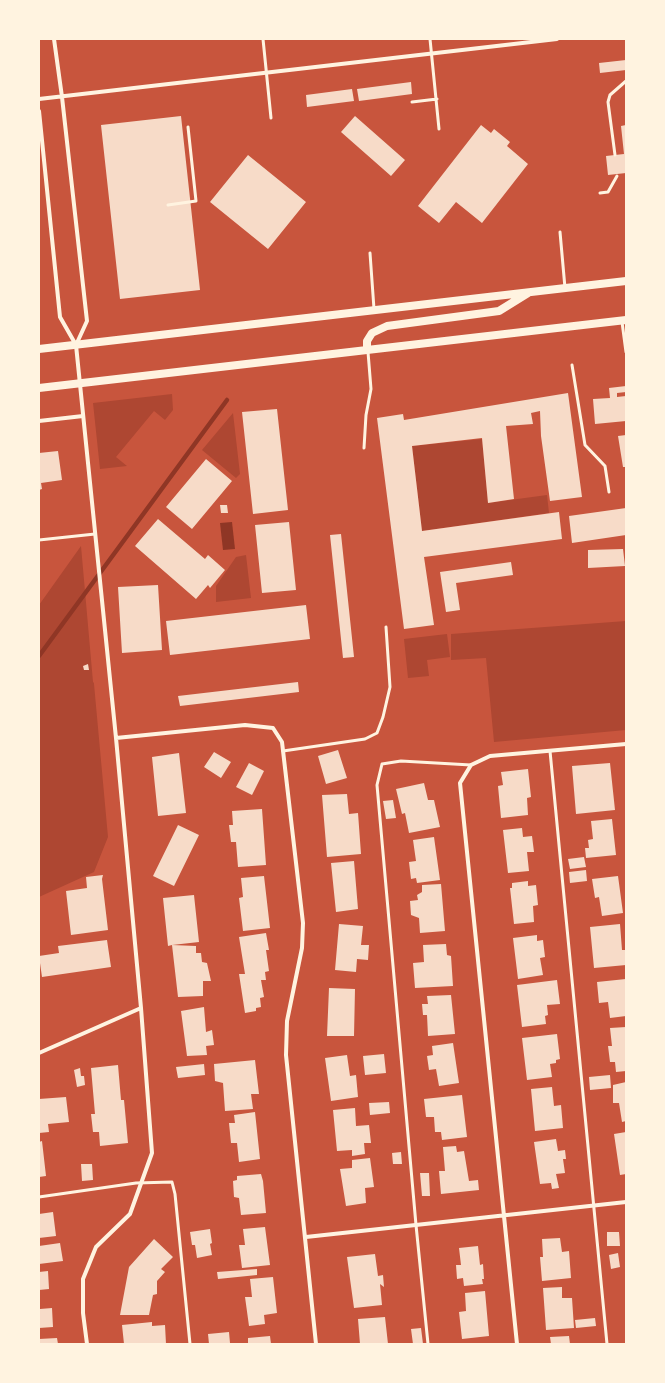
<!DOCTYPE html>
<style>
body{margin:0}
#map{position:relative;width:665px;height:1383px;overflow:hidden;background:#c8553d;font-family:"PT Serif",serif}
canvas{display:block}
.frame{position:absolute;inset:0;border:40px solid #fff3e0;pointer-events:none}
</style>
<div id="map">
<canvas width="665" height="1383"></canvas>
<div class="frame"></div>
</div>
<script>
const context = document.querySelector('canvas').getContext('2d');
context.lineJoin = 'round';
function fillPath(path, color) { context.fillStyle = color; context.fill(path, 'evenodd'); }
const toPath = rows => new Path2D(rows.map(r => 'M' + r).join(''));
function strokePath(path, color, width, dash) { context.strokeStyle = color; context.lineWidth = width; context.lineCap = dash ? 'butt' : 'round'; context.setLineDash(dash || []); context.stroke(path); }
const green = toPath([
 [172,394,173,410,165,420,154,411,116,457,127,466,100,469,93,403],
 [233,413,240,474,236,478,202,450],
 [482,439,488,503,547,495,549,513,422,531,412,446],
 [81,546,93,682,94,683,94,684,108,837,94,872,39,897,39,605],
 [246,555,251,598,216,602,216,586,236,557],
 [626,621,626,730,494,742,486,658,451,660,451,634],
 [447,634,450,657,427,660,429,676,408,678,404,639]
]);
const water = toPath([
 [232,522,235,549,223,550,220,523]
]);
const stream = toPath([
 [39,656,227,400]
]);
const building = toPath([
 [626,60,626,70,600,73,599,63],
 [411,82,412,94,359,101,357,89],
 [352,89,354,101,307,107,306,95],
 [181,116,200,290,120,299,101,125],
 [355,116,405,160,391,176,341,132],
 [481,125,491,133,494,129,510,142,507,146,528,164,482,223,456,202,439,223,418,206],
 [626,125,626,173,608,175,606,156,624,154,621,126],
 [248,155,306,202,268,249,210,202],
 [626,386,626,392,617,393,617,397,626,396,626,421,595,424,593,399,610,398,609,388],
 [568,393,582,497,550,501,541,436,540,411,531,413,533,424,506,426,514,499,488,503,482,438,412,446,422,531,559,512,562,539,424,557,434,625,404,629,377,418,403,414,404,420],
 [277,409,288,510,253,514,242,412],
 [626,435,626,467,623,467,618,436],
 [58,451,62,480,41,483,42,489,39,490,39,453],
 [206,459,232,481,192,529,166,507],
 [220,505,227,505,228,513,221,513],
 [626,508,626,535,572,543,569,516],
 [158,519,205,559,208,555,225,570,210,588,208,585,196,599,135,546],
 [289,522,296,590,262,593,255,525],
 [341,534,354,657,343,658,330,535],
 [623,549,625,566,588,568,588,550],
 [511,562,513,575,456,583,460,610,446,612,440,572],
 [158,585,162,650,122,653,118,587],
 [306,605,310,639,170,655,166,621],
 [88,664,89,670,84,670,83,666],
 [298,682,299,692,180,706,178,696],
 [338,750,347,778,326,784,318,756],
 [214,752,231,762,221,778,204,767],
 [179,753,186,813,158,816,152,757],
 [249,763,264,771,252,795,236,787],
 [610,763,615,810,576,814,572,766],
 [528,769,531,797,527,798,528,815,501,818,498,786,503,785,501,772],
 [424,783,428,800,434,800,440,827,409,833,405,813,402,814,396,789],
 [347,794,349,814,358,813,361,854,327,857,322,795],
 [393,800,396,818,386,819,383,801],
 [262,809,266,865,238,867,236,842,231,842,229,825,233,825,232,811],
 [612,819,616,855,586,858,585,848,589,848,588,840,593,839,591,821],
 [178,825,199,835,174,886,153,876],
 [522,828,523,837,532,836,534,852,527,852,529,871,508,873,503,830],
 [434,837,440,880,417,883,416,878,411,879,409,862,416,861,413,840],
 [584,857,586,867,570,869,568,859],
 [354,861,358,909,336,912,331,863],
 [586,870,587,881,570,883,569,872],
 [103,875,102,879,108,930,71,935,66,891,87,888,86,877],
 [264,876,270,928,243,931,239,898,243,897,241,878],
 [618,876,623,913,602,916,599,897,595,898,592,879],
 [528,881,528,886,536,885,538,905,533,906,534,922,514,924,510,888,512,888,512,883],
 [441,884,445,931,420,933,419,918,411,915,410,901,418,900,417,895,422,892,422,885],
 [194,895,199,942,172,945,196,946,196,953,201,953,202,962,207,963,211,981,203,981,203,996,178,997,172,945,168,946,163,898],
 [339,924,363,926,361,945,369,945,368,960,357,959,356,972,335,970],
 [620,924,622,950,626,950,626,965,594,968,590,927],
 [266,933,269,950,266,950,269,971,265,972,266,980,261,980,264,997,260,998,261,1007,256,1008,256,1011,245,1013,239,974,245,974,239,937],
 [537,935,537,941,543,940,545,957,540,958,543,975,518,979,513,938],
 [107,940,111,967,42,977,39,956,59,953,58,946],
 [446,944,447,955,451,956,453,986,415,988,413,963,424,962,423,945],
 [626,979,626,1016,610,1018,608,1002,599,1003,597,982],
 [557,980,560,1004,547,1005,548,1015,545,1016,546,1024,522,1027,517,985],
 [329,988,355,989,354,1036,327,1036],
 [451,995,455,1034,428,1036,427,1015,423,1015,422,1004,428,1004,427,996],
 [204,1007,206,1032,212,1030,214,1045,206,1046,207,1055,187,1056,181,1011],
 [626,1027,626,1071,616,1072,615,1062,610,1062,608,1046,612,1046,610,1028],
 [557,1034,560,1059,556,1060,556,1063,550,1064,552,1077,527,1080,522,1038],
 [453,1043,459,1083,439,1086,436,1069,429,1070,427,1056,433,1055,432,1046],
 [384,1054,386,1073,365,1075,363,1056],
 [347,1055,350,1076,356,1075,358,1097,331,1101,325,1058],
 [255,1060,259,1094,251,1094,253,1109,225,1111,223,1083,215,1081,214,1064],
 [204,1064,205,1075,178,1078,176,1067],
 [118,1065,121,1100,124,1100,128,1143,100,1146,99,1132,93,1132,91,1114,95,1114,91,1068],
 [80,1068,81,1076,84,1076,85,1085,77,1087,74,1070],
 [610,1075,611,1088,590,1090,589,1077],
 [626,1082,626,1121,622,1122,619,1103,613,1103,613,1085],
 [552,1087,554,1106,561,1105,563,1128,535,1131,531,1089],
 [462,1095,467,1137,442,1140,441,1132,435,1132,434,1117,426,1117,424,1099],
 [66,1097,69,1122,48,1124,49,1132,39,1133,39,1099],
 [389,1102,390,1113,370,1115,369,1103],
 [355,1108,356,1126,369,1125,371,1143,364,1143,365,1154,352,1156,352,1150,337,1151,333,1110],
 [255,1112,260,1159,239,1162,237,1143,231,1143,229,1123,235,1123,234,1115],
 [626,1132,626,1174,620,1175,614,1134],
 [556,1139,558,1151,565,1150,566,1159,563,1159,565,1173,556,1174,559,1188,552,1189,551,1183,540,1184,534,1142],
 [42,1141,46,1176,39,1177,39,1142],
 [456,1146,457,1152,464,1151,469,1181,478,1180,479,1190,441,1194,439,1171,445,1171,443,1147],
 [401,1152,402,1164,393,1164,392,1153],
 [370,1158,374,1187,365,1188,366,1203,346,1206,340,1169,352,1168,352,1160],
 [81,1164,92,1164,93,1180,82,1181],
 [420,1173,429,1173,430,1196,422,1196],
 [261,1174,263,1181,266,1213,241,1215,239,1198,234,1197,233,1181,237,1180,237,1176],
 [53,1212,56,1236,39,1238,39,1214],
 [265,1227,270,1265,242,1268,239,1245,245,1245,243,1229],
 [210,1229,212,1243,210,1244,212,1255,197,1258,195,1245,192,1245,190,1232],
 [607,1232,619,1232,620,1246,607,1246],
 [560,1238,562,1252,569,1251,571,1278,542,1281,540,1257,543,1257,542,1239],
 [154,1239,173,1257,161,1269,165,1272,157,1281,157,1294,153,1295,149,1315,120,1315,129,1267],
 [60,1243,63,1261,39,1264,39,1246],
 [478,1246,480,1265,483,1264,484,1279,482,1279,483,1284,464,1286,463,1278,457,1279,456,1265,461,1265,459,1248],
 [618,1253,620,1267,611,1269,609,1255],
 [375,1254,378,1276,383,1275,384,1287,380,1284,382,1305,354,1308,347,1257],
 [257,1269,257,1275,218,1279,217,1272],
 [48,1271,49,1289,39,1290,39,1272],
 [273,1277,277,1313,264,1315,265,1324,249,1326,245,1297,252,1297,250,1279],
 [562,1287,562,1298,572,1298,574,1328,546,1330,543,1288],
 [485,1291,489,1336,462,1339,459,1312,466,1311,465,1293],
 [39,1305,40,1305,40,1309,52,1308,53,1327,39,1328],
 [385,1317,388,1344,360,1344,358,1319],
 [595,1318,596,1326,576,1328,575,1320],
 [152,1322,152,1326,165,1325,166,1344,124,1344,122,1325],
 [421,1328,423,1344,413,1344,411,1329],
 [229,1332,230,1343,209,1344,208,1334],
 [270,1336,271,1344,248,1344,248,1338],
 [569,1336,570,1344,551,1344,550,1337],
 [57,1338,58,1344,39,1344,39,1339]
]);
const service = toPath([
 [263,39,271,118],
 [430,39,439,129],
 [412,102,437,99],
 [615,155,608,102,610,95,626,81],
 [600,193,608,192,617,176],
 [168,205,196,201,188,127],
 [560,232,565,288],
 [370,253,374,309],
 [622,322,626,352],
 [572,365,585,445,605,466,609,492],
 [364,448,366,415,371,389,368,352],
 [39,540,95,534],
 [283,751,365,739,377,733,383,717,390,687,386,627],
 [550,751,607,1344],
 [39,1197,136,1183,172,1182,175,1194,190,1344],
 [428,1344,416,1225,377,785,382,764,401,761,471,765]
]);
const minor = toPath([
 [39,99,557,39],
 [39,111,60,317,76,345,87,321,62,97,54,39],
 [76,345,116,738,141,1008,152,1153,130,1214,96,1247,83,1279,83,1313,87,1344],
 [39,421,83,416],
 [116,738,245,725,273,728,282,742,303,923,302,948,287,1021,286,1055,316,1344],
 [39,1053,141,1008],
 [306,1237,626,1202],
 [517,1344,460,783,471,765,490,756,626,744]
]);
const secondary = toPath([
 [39,349,626,281],
 [367,350,367,341,372,333,387,326,499,311,528,293],
 [39,388,626,320]
]);
fillPath(green, '#ae4732');
fillPath(water, '#8f3625');
strokePath(stream, '#8f3625', 4.5);
fillPath(building, '#f7dbc8');
strokePath(service, '#fff3e0', 3);
strokePath(minor, '#fff3e0', 4);
strokePath(secondary, '#fff3e0', 8);
</script>
